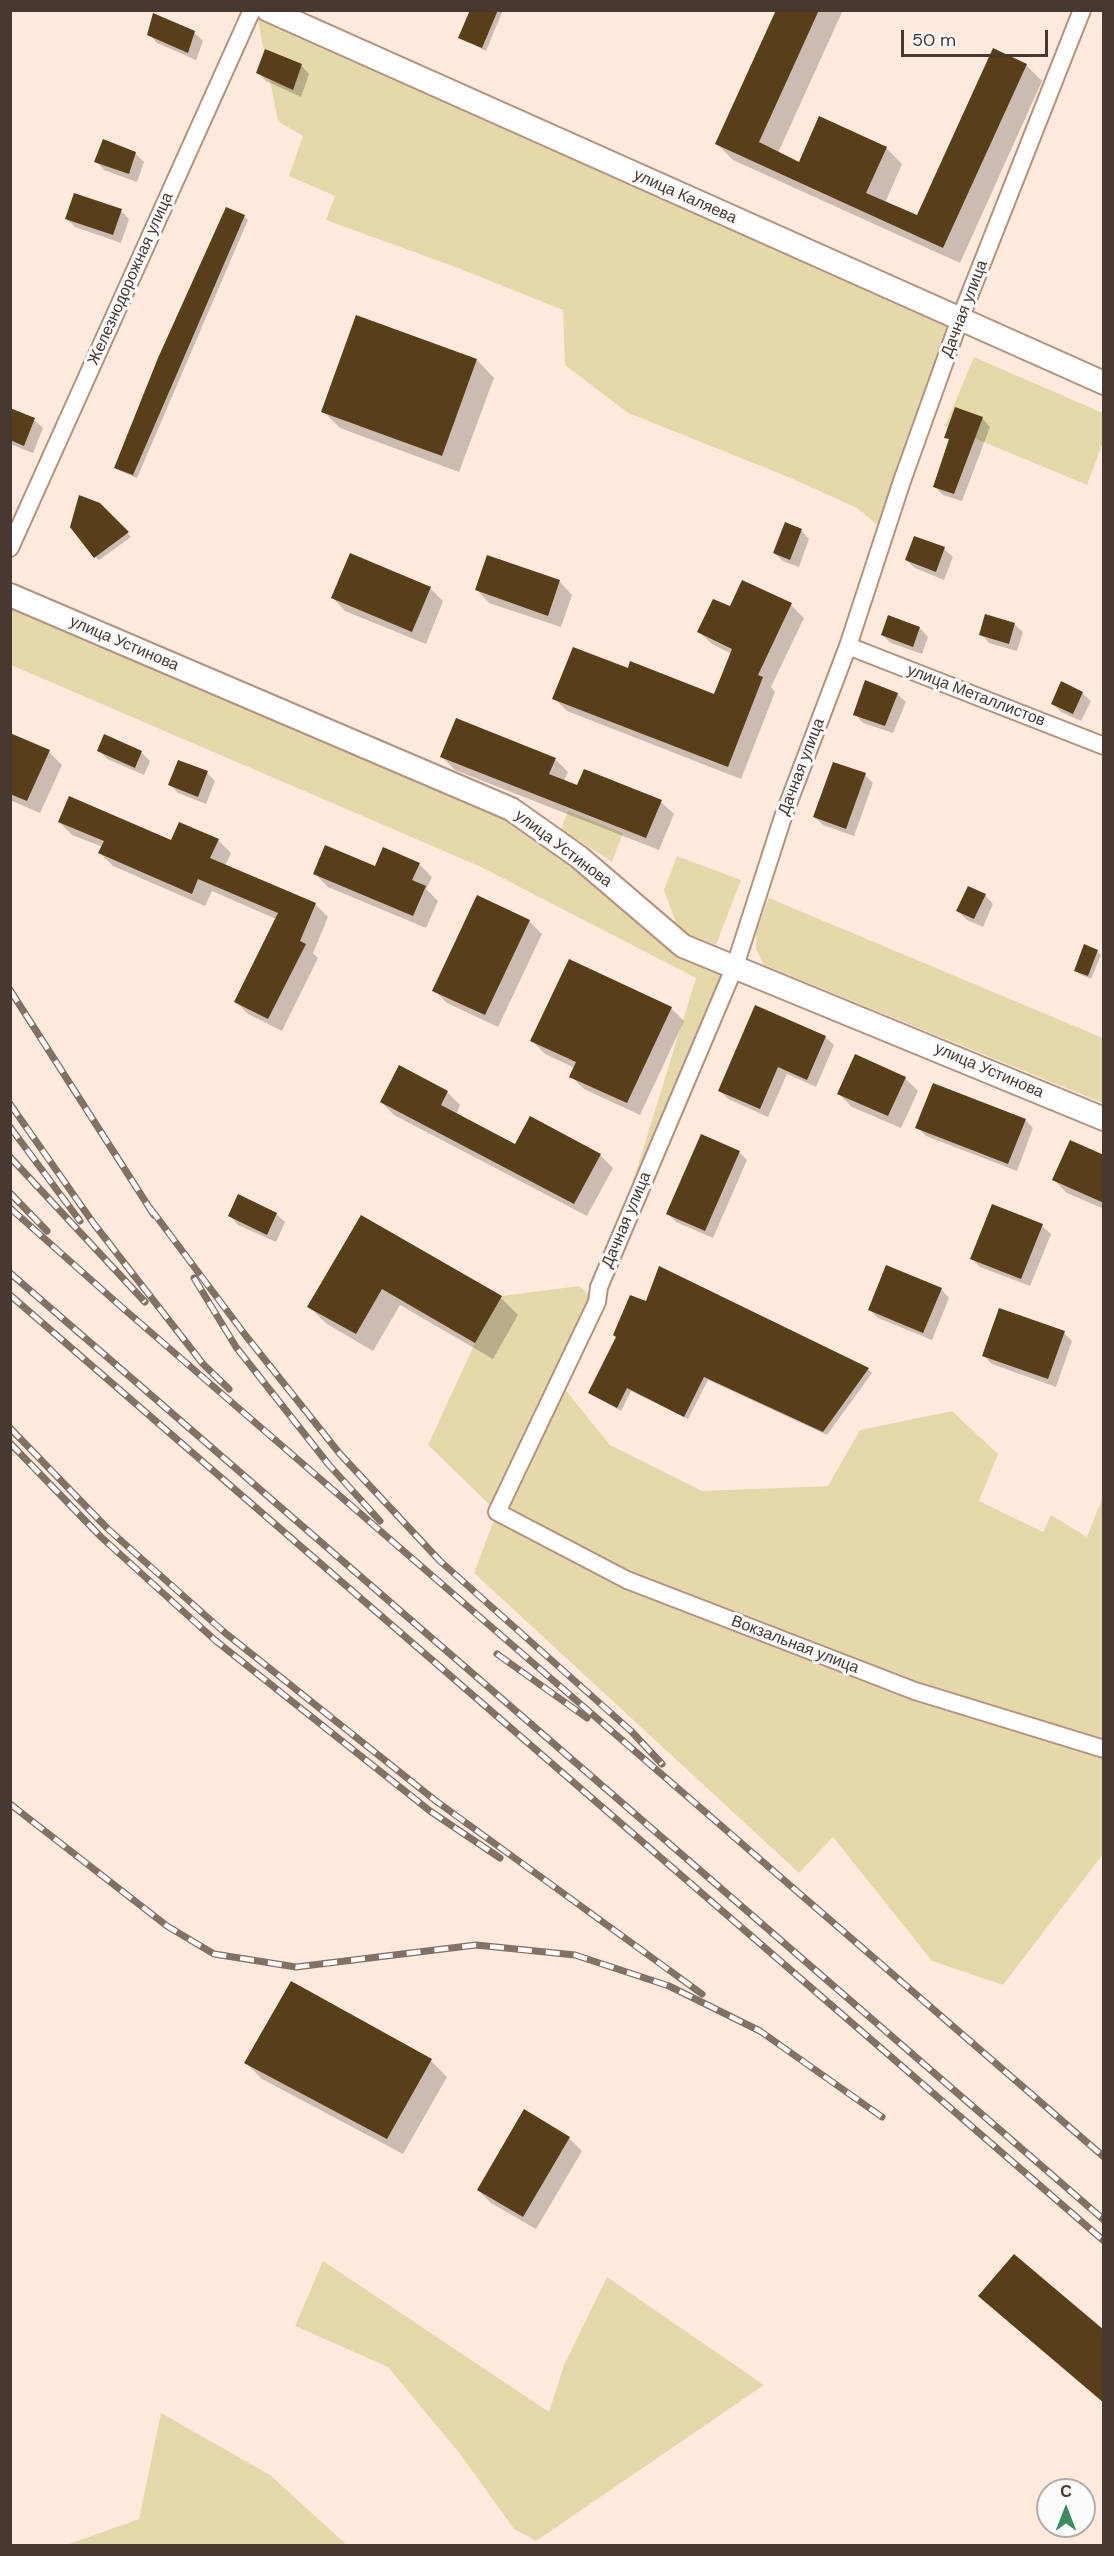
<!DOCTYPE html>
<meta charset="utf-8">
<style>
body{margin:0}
#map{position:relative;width:1114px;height:2556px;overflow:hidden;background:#ffeadd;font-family:"DM Sans",sans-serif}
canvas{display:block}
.frame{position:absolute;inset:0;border:12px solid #473931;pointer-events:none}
.north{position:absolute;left:1036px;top:2478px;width:60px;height:60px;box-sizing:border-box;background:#fbfbfb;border:2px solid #b3adaa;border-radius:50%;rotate:0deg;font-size:16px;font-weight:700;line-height:24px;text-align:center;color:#473931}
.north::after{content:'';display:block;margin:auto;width:21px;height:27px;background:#388c5e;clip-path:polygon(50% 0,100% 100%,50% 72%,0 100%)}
.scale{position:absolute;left:901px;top:30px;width:147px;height:27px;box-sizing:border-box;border:3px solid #473931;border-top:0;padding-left:8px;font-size:18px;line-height:21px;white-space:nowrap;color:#473931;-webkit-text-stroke:4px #fbfbfb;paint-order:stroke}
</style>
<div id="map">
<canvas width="1114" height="2556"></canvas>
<div class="frame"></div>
<div class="north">С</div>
<div class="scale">50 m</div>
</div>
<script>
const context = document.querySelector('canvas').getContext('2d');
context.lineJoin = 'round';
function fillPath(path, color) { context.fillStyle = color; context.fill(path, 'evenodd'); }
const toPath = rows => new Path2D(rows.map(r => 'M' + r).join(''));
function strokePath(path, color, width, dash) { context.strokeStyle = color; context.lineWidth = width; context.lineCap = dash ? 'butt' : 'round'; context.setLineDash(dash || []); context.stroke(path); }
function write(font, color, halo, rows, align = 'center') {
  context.font = font + ' "DM Sans",sans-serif'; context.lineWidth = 6; context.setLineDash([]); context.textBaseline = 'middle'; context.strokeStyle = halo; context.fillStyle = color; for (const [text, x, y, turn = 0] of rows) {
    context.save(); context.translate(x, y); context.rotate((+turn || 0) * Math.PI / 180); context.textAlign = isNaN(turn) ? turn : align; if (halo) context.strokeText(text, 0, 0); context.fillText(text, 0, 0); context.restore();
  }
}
const green = toPath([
 [256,11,960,319,885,531,857,508,788,477,628,413,565,365,563,310,458,268,326,220,335,196,289,176,303,136,278,121],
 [974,357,1103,413,1103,442,1087,485,945,426],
 [10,595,511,809,730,968,626,1204,696,978,481,867,11,665],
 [568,811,623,833,612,862,561,829],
 [677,856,741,880,716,945,679,931,664,890],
 [769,898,1103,1038,1103,1103,764,965,756,949,756,931],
 [579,1286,597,1302,559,1382,610,1445,702,1491,828,1486,860,1430,952,1411,998,1454,979,1501,1043,1532,1051,1515,1087,1537,1103,1496,1103,1854,1003,1985,932,1961,833,1837,799,1873,474,1573,497,1512,428,1445,475,1343,502,1296],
 [323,2261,549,2412,564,2365,607,2277,764,2385,536,2541,514,2529,460,2454,388,2367,295,2326],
 [161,2413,270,2475,347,2545,66,2545,139,2519]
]);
const shadow = toPath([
 [472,10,503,10,486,51,460,38],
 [777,10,843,10,778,153,799,164,886,148,902,164,885,203,917,217,1026,65,1042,81,960,263,733,160,717,144],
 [194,32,203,41,196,60,157,43,149,34],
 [301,65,309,74,301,97,266,81,258,73],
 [135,153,144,162,137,182,104,170,96,161],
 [121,211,129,219,121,243,75,227,67,219],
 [244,216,248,220,137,478,120,471,116,468],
 [357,317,477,360,494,378,459,472,340,428,323,411],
 [10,410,34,420,43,428,33,453,10,444],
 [982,418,990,427,962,501,943,495,935,487,950,441,946,437],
 [99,504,131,537,99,560,95,557],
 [801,530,809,539,799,567,783,561,774,553],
 [944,549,953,557,944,580,915,568,906,560],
 [488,556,560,582,572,595,561,627,489,603,477,590],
 [430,588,443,601,426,644,345,611,333,598],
 [791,605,804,618,771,687,775,692,741,779,567,711,554,698,628,670,715,696,732,654,712,644,699,632,730,608],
 [889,617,920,628,928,637,922,654,891,643,882,635],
 [1014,624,1023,632,1017,651,989,643,981,634],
 [1082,693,1091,701,1081,721,1061,712,1052,703],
 [897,694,906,702,893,733,863,723,855,714],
 [10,734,49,752,62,765,40,813,10,800],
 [105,736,142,753,150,761,144,775,107,759,99,750],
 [442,757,555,759,568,772,564,781,578,787,661,802,674,814,659,850,455,770],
 [207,773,215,781,206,804,178,793,169,784],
 [865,775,873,783,854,836,823,825,815,817],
 [59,822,172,842,218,840,231,853,225,866,315,904,328,917,313,953,318,958,282,1031,248,1014,235,1001,276,919,212,891,205,906,113,866,100,853,103,847,72,835],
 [419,864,432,877,426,889,438,901,426,928,328,887,315,874],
 [985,895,993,904,983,927,967,920,958,911],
 [529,921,542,934,498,1027,447,1003,434,990],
 [1097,951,1101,955,1091,979,1079,974,1076,970],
 [671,1008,684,1021,640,1115,584,1089,571,1076,575,1068,545,1054,532,1041],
 [825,1037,834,1045,816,1087,787,1074,768,1117,728,1099,720,1091],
 [905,1078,918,1091,901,1128,852,1107,839,1094],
 [447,1092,460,1105,456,1115,515,1146,600,1155,613,1168,587,1216,394,1115,381,1102],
 [1025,1120,1033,1128,1017,1171,926,1136,917,1127],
 [739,1152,747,1160,713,1238,676,1222,668,1214],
 [1104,1157,1104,1209,1067,1193,1054,1180],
 [276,1214,285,1222,276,1242,238,1225,230,1216],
 [361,1217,501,1298,518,1315,493,1359,400,1305,373,1351,327,1324,309,1307],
 [1042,1226,1051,1234,1030,1286,980,1267,971,1258],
 [660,1268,868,1369,872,1373,827,1435,708,1380,688,1419,631,1391,621,1411,590,1393,646,1303],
 [941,1289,949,1298,932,1340,878,1318,870,1310],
 [1064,1333,1072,1341,1056,1387,992,1364,984,1356],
 [431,2061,447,2077,403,2154,262,2079,246,2063],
 [569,2138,582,2151,536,2229,491,2203,478,2190]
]);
const building = toPath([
 [470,10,498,10,482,48,458,38],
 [776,10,819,10,759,142,799,162,819,116,887,147,866,193,917,215,993,48,1027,64,943,248,715,144],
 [153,13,195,31,188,53,147,35],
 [265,49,302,64,293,90,256,73],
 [103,139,136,152,129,174,94,162],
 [74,193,122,209,113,235,65,219],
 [226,207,245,215,179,369,133,475,114,468,158,358],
 [356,315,477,359,442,456,321,412],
 [955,407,983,417,954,494,933,487,949,439,944,438],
 [10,408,35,418,24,446,10,440],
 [79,495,100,503,129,532,94,558,70,527],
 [785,522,802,529,790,560,773,553],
 [914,536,945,547,936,572,905,560],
 [350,553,431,587,412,632,331,598],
 [487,555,560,580,548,616,475,590],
 [742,580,792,603,758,675,763,677,728,767,552,699,573,647,628,668,630,661,714,694,732,649,697,632,713,599,730,606],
 [985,614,1015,623,1009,644,979,635],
 [888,615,920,627,913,647,881,635],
 [865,680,898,693,885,726,853,715],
 [1061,681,1083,692,1073,714,1051,704],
 [456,718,556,758,549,774,577,785,584,769,662,800,646,838,440,757],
 [10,733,50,750,27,801,10,794],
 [104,734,142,751,135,768,97,751],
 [178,760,208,771,198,797,168,785],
 [833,762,866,773,846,829,813,817],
 [69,796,171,840,179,822,219,839,210,858,316,903,300,941,306,944,268,1019,234,1002,278,913,198,879,192,894,98,853,104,841,58,822],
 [325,845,375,866,383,847,420,863,412,880,426,886,413,916,313,874],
 [968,886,986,894,974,919,956,911],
 [477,895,530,920,485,1015,432,991],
 [1084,944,1098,950,1088,976,1074,971],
 [569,959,672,1007,627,1103,569,1077,576,1062,530,1041],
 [755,1005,826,1036,807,1080,778,1067,760,1109,718,1091],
 [855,1054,906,1077,888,1116,837,1094],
 [399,1065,448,1091,441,1105,515,1144,530,1116,601,1154,574,1204,380,1102],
 [933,1083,1026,1119,1008,1164,915,1128],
 [701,1134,740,1151,705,1231,666,1214],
 [1070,1140,1104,1155,1104,1203,1052,1180],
 [238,1194,277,1213,267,1235,228,1216],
 [992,1204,1043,1224,1021,1279,970,1259],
 [361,1215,502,1296,475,1343,382,1289,356,1334,307,1307],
 [886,1265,942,1288,923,1333,868,1310],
 [659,1266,869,1368,823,1432,704,1377,684,1417,627,1388,617,1408,588,1393,616,1337,613,1335,630,1295,646,1301],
 [999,1308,1065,1331,1048,1379,982,1356],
 [291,1981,432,2059,387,2139,244,2063],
 [524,2109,570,2137,523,2217,477,2190],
 [1014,2254,1104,2330,1104,2403,978,2296]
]);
const street = toPath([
 [1082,10,960,319,902,481,848,646,783,817,735,966,599,1287,597,1302,497,1512,627,1580,915,1691,1104,1749],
 [10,548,252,10],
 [848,646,1104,746]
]);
const secondary = toPath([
 [268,10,1104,383],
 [10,595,511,809,579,857,683,946,1104,1119]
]);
const rail = toPath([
 [10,990,154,1215],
 [10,1104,94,1224,203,1364,229,1389],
 [10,1127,80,1221],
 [10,1157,145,1302],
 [10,1193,47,1231],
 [10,1208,125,1310,1104,2157],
 [150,1208,246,1336,340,1454,440,1561,631,1731,662,1764],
 [10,1273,1104,2220],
 [194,1278,236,1347,329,1465,380,1521],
 [10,1295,1104,2241],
 [10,1428,108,1529,224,1632,436,1801,702,1994],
 [10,1443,101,1537,216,1641,430,1811,500,1858],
 [497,1654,587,1718],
 [10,1804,167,1926,214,1954,296,1967,476,1945,575,1955,669,1986,760,2031,882,2117]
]);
const streetNames = [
 ["улица Каляева",685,197,24],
 ["Железнодорожная улица",131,279,-66],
 ["Дачная улица",965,309,-69],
 ["улица Устинова",124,644,23],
 ["улица Металлистов",976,696,21],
 ["Дачная улица",802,767,-69],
 ["улица Устинова",563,849,37],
 ["улица Устинова",989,1071,23],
 ["Дачная улица",627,1220,-67],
 ["Вокзальная улица",795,1645,21]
];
fillPath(green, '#e5d9ac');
fillPath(shadow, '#0003');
fillPath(building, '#583f1a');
strokePath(street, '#b3927e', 20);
strokePath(secondary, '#b3927e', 26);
strokePath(street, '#fff', 16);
strokePath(secondary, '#fff', 22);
strokePath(rail, '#817167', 7);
strokePath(rail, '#fbfbfb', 4.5, [14]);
write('16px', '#473931', '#fbfbfb', streetNames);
</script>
